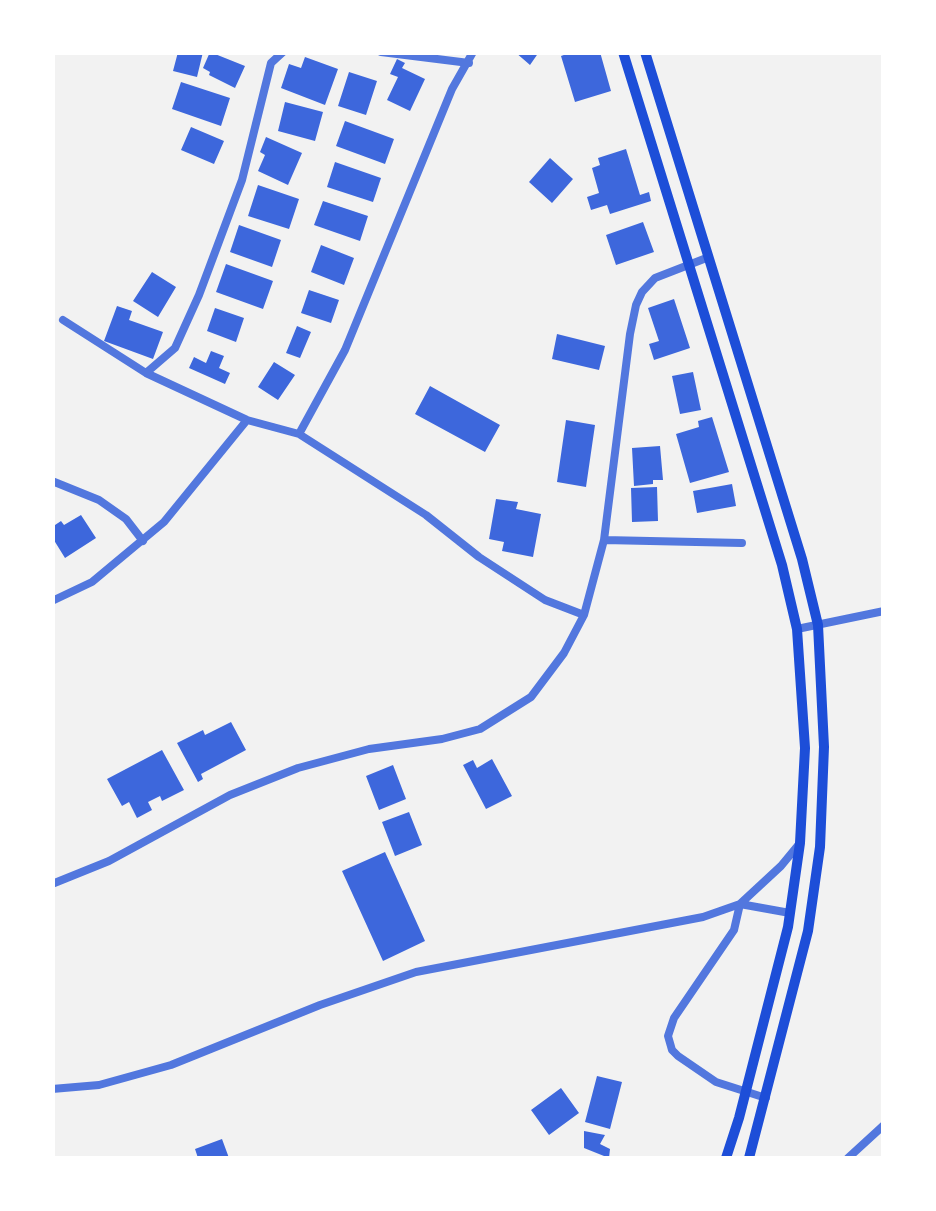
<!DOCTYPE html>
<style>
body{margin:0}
#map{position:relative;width:936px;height:1211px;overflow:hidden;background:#f2f2f2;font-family:Quicksand,sans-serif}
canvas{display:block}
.frame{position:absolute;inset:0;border:55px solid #fff;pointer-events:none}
</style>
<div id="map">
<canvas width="936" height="1211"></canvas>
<div class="frame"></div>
</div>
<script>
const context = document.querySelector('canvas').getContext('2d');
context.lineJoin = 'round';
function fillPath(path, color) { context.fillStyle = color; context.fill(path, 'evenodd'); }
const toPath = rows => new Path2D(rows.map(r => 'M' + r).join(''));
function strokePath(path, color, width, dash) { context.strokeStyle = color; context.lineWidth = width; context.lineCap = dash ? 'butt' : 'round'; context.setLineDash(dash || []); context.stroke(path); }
const building = toPath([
 [178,52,203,52,197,77,173,71],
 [210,52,245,66,235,88,209,75,210,72,203,68],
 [515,52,539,52,530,65],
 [572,52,600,52,611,91,575,102,561,56],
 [305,57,338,69,325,105,281,88,289,64,301,68],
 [397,59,405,63,402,68,425,79,410,111,387,100,398,77,390,74],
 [349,72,377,81,366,115,338,106],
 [181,82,230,98,221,126,172,109],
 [285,102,323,112,315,141,278,131],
 [345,121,394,139,385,164,336,146],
 [191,127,224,141,214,164,181,150],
 [266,137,302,153,288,185,258,171,265,155,260,152],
 [626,149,640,195,649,192,651,201,610,214,607,205,591,210,587,197,599,193,592,168,600,165,598,158],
 [550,158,573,179,552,203,529,182],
 [335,162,381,178,373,202,327,187],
 [258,185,299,199,289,229,248,216],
 [323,201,368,216,360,241,314,225],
 [643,222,654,252,616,265,606,235],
 [239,225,281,240,272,267,230,252],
 [321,245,354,258,344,285,311,272],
 [226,264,273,281,263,309,216,292],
 [152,272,176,287,158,317,133,301],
 [309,290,339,300,331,323,301,313],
 [674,299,690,348,654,360,649,344,659,341,648,308],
 [117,306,132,311,129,320,163,332,153,359,104,341],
 [215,308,244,318,236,342,207,331],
 [297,326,311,332,300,358,286,353],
 [557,334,605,346,599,370,552,359],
 [211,351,224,356,219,368,230,373,225,384,189,368,194,357,206,363],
 [274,362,295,375,278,400,258,387],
 [693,372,701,410,680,414,672,376],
 [430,386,500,425,485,452,415,414],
 [712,417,729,472,690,483,676,434,699,427,698,421],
 [566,420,595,425,586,487,557,482],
 [660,446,663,480,653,480,653,484,634,486,632,448],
 [732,484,736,506,697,513,693,491],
 [657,487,658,521,632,522,631,488],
 [496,499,518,502,516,509,541,514,533,557,502,551,504,542,489,539],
 [81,515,96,538,65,558,52,537,52,527,61,521,64,525],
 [231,722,246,750,201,774,203,779,198,782,177,743,203,730,205,735],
 [162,750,184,790,162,801,160,796,148,802,152,810,137,818,129,802,122,806,107,779],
 [492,759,512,796,486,809,463,765,473,760,477,768],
 [393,765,406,799,379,810,366,776],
 [409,812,422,845,395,856,382,822],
 [385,852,425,941,383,961,342,871],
 [597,1076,622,1082,610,1129,585,1122],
 [561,1088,579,1113,549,1135,531,1110],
 [584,1131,605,1135,600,1144,610,1149,609,1158,584,1148],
 [222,1139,229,1158,198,1158,195,1149]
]);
const minor = toPath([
 [381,52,469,63],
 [473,52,452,89,345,350,299,434,426,515,479,557,545,600,584,615],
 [63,320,146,373,247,420,299,434],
 [146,373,175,348,199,295,242,180,271,63,283,52],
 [52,481,99,500,126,519,143,541],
 [604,540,742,543],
 [52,601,92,582,164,522,247,420],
 [797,629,884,611],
 [52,884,109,861,230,795,298,768,369,749,442,739,480,729,531,697,564,653,584,615,604,540,630,334,636,305,642,292,655,278,709,257],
 [740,904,734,930,674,1018,668,1036,672,1050,678,1056,716,1082,766,1098],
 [740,904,790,913],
 [52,1089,99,1085,171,1065,320,1005,416,972,703,917,740,904,781,866,800,843],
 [848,1158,884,1125]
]);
const secondary = toPath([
 [623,52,782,565,797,629,805,748,800,843,788,927,739,1118,726,1158],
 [645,52,802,559,818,625,824,747,820,847,808,931,749,1158]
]);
fillPath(building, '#3d67dc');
strokePath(minor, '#5277de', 8);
strokePath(secondary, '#1d4ed8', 10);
</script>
